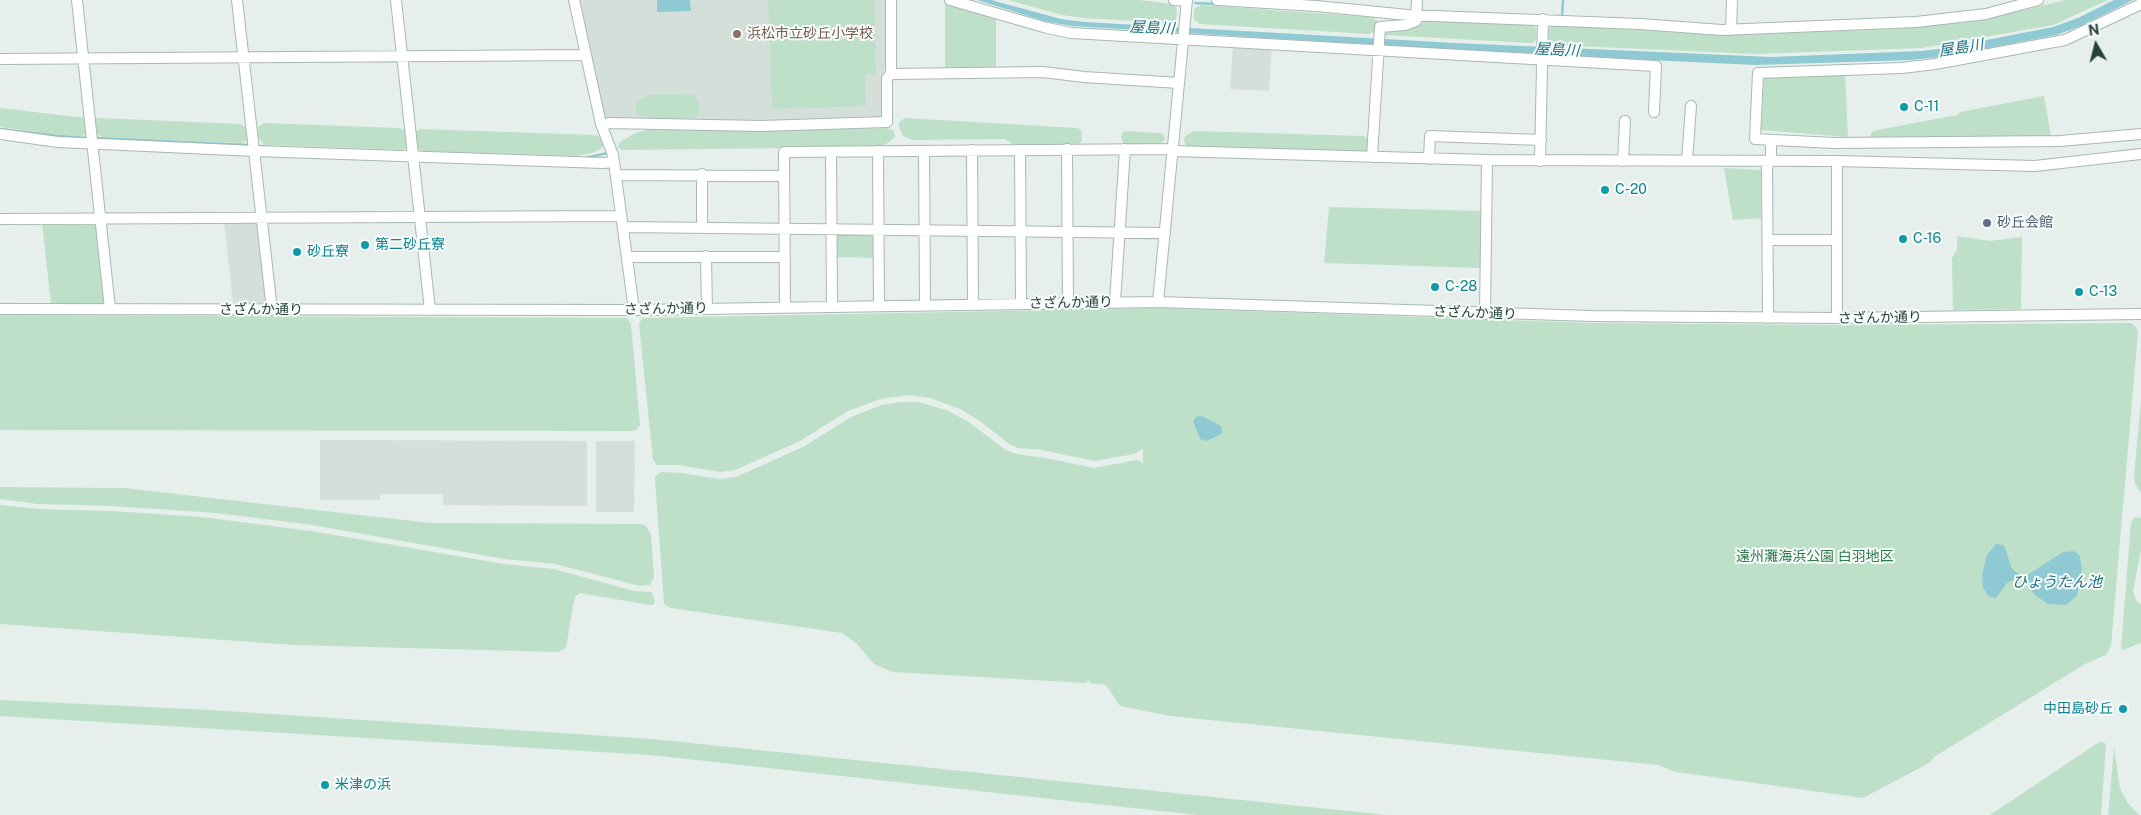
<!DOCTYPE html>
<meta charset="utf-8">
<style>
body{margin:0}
#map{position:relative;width:2141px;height:815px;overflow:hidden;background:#e6efeb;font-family:"Public Sans",sans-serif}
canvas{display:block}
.north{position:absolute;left:2071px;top:20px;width:50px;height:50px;-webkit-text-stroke:4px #f7fbf9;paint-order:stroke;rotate:352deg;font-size:14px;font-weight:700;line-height:20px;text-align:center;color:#24423a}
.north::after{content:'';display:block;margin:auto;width:18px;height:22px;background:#24423a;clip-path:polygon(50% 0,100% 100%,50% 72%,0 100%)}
</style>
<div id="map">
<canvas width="2141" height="815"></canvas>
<div class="north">N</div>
</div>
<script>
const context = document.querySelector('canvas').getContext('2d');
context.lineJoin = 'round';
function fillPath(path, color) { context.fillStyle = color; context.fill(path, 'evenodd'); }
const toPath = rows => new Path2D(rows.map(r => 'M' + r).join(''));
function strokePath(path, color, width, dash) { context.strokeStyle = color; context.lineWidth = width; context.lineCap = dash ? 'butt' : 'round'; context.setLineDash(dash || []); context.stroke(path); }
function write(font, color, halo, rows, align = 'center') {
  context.font = font + ' "Public Sans","Noto Sans JP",sans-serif'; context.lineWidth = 4; context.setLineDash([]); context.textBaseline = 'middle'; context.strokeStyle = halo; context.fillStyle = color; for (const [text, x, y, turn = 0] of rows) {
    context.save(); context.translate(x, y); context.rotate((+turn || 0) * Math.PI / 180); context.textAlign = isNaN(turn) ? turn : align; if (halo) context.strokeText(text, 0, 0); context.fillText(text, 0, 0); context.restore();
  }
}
const built = toPath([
 [577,0,888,0,888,69,884,69,884,119,761,123,604,120],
 [1233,45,1272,47,1269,91,1230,89],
 [224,223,258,223,267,300,263,304,233,304],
 [320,440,587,441,587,506,443,505,443,494,380,494,380,500,320,500],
 [596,441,635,441,634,512,596,512]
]);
const green = toPath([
 [768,0,874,0,876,74,865,75,866,106,772,109],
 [1008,0,1139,0,1172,4,1175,5,1177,11,1176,20,1169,23,1085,18,1062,15],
 [2065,0,2108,0,2053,25,1922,48,1756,54,1554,45,1551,43,1548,37,1549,28,1554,25,1722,35,1896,29,1987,19],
 [945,1,996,16,996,68,945,67],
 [1202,5,1371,17,1377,20,1377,24,1376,31,1369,34,1200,24,1194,20,1194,11,1195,8],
 [1437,20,1531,24,1536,28,1537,37,1533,43,1529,43,1384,35,1382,31],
 [1845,74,1848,137,1761,130,1764,79,1766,77],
 [687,94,694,95,698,99,700,107,698,114,694,118,649,118,637,114,635,107,637,101,648,95],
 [2044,96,2051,136,1870,137,1872,132,1877,130,1957,115,1960,112],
 [0,108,85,118,88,132,82,136,59,135,0,127],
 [98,118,240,124,247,128,248,136,248,140,241,143,102,137,94,133,93,121],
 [905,118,1077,128,1081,130,1082,140,1079,144,1076,145,1015,146,1005,139,912,140,903,136,899,126,899,122],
 [264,123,399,128,408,132,410,146,403,150,267,145,263,144,258,136,258,127],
 [887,128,894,131,895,137,886,144,874,147,622,150,618,147,620,142,635,133,650,129,761,131],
 [420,129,595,135,600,137,603,145,602,148,592,153,576,156,423,151,415,147,414,133],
 [1127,131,1159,133,1163,134,1165,139,1162,143,1158,144,1127,145,1123,142,1121,137,1123,132],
 [1194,131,1364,136,1368,139,1368,150,1365,152,1193,148,1187,146,1184,142,1185,136],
 [1724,168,1761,170,1761,218,1733,220],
 [1329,207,1483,211,1482,268,1324,263],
 [42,223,96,223,106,304,51,303],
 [836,235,874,236,876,258,835,257],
 [1957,236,1990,241,2022,237,2021,309,1953,310,1952,258,1957,250],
 [1158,308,1592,323,1837,325,2131,323,2136,327,2138,332,2111,646,2106,655,2085,664,1934,757,1929,763,1863,798,1676,772,1658,765,1170,716,1120,706,1106,685,1090,683,1090,680,1085,683,892,672,874,664,856,643,842,633,671,608,664,604,655,479,656,476,661,472,682,473,719,479,736,477,803,447,851,417,882,405,901,402,919,402,948,411,967,421,1006,450,1016,454,1046,458,1094,468,1137,460,1143,463,1143,449,1134,454,1094,461,1042,450,1018,448,1009,444,980,421,960,409,930,398,910,395,880,399,848,411,800,441,735,470,720,472,678,465,657,465,653,460,639,324,642,318],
 [0,315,627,318,631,324,640,425,636,430,630,431,0,430],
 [2141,400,2141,493,2135,484,2134,476],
 [0,487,124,488,430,523,640,524,645,525,651,534,654,577,650,585,640,586,555,564,504,559,312,525,216,513,112,506,38,504,0,499],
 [0,505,38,509,112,511,202,517,311,531,504,564,554,569,634,591,652,592,655,601,653,605,650,605,580,593,576,596,574,600,566,648,558,652,294,645,0,624],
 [2135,517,2141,518,2141,550,2133,591,2137,602,2141,604,2141,643,2123,650,2121,648,2131,522],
 [0,700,211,710,652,739,1387,815,1197,815,650,755,0,716],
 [2099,742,2104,742,2106,746,2101,815,1990,815],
 [2114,747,2120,789,2128,803,2139,815,2108,815]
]);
const water = toPath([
 [657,0,690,0,691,11,657,12],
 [977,0,991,0,1061,19,1084,22,1455,43,1771,57,1922,51,1946,48,2053,27,2078,18,2114,0,2133,0,2081,26,2056,35,1947,56,1911,60,1756,65,1541,55,1072,26,1048,22],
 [1202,416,1221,426,1222,432,1220,435,1206,441,1200,439,1193,421,1196,417],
 [1996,544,2003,545,2005,548,2012,569,2020,575,2029,574,2063,552,2074,551,2078,554,2080,557,2082,570,2077,596,2066,605,2048,604,2035,595,2025,581,2018,578,2007,583,1996,598,1989,597,1983,588,1982,575,1987,555]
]);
const stream = toPath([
 [1195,3,1216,4],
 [1562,17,1563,0],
 [0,129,58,136,88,138],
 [96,138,248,145],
 [260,146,271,147],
 [585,158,608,153,607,152],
 [1146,238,1158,238]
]);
const minor = toPath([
 [77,0,110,309],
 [237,0,272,310],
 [396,0,430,310],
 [574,0,601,124,613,155,634,310],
 [891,0,891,74],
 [950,0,1047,28,1071,33,1656,66,1654,112],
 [1174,0,1187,1],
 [1217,0,1316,6,1408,15,1640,24,1722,30,1916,22,1986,14,2038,0],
 [2141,4,2065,40,1935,64,1902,68,1758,73,1755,139,1834,143,2060,141,2141,134],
 [1731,30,1732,0],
 [0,59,586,55],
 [602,126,609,123,761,126,887,122,887,78,891,74,1043,72,1084,77,1179,83],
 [0,134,58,142,255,151,603,163,614,162],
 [1771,140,1771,162],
 [1067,149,1068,303],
 [972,150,973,305],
 [1020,150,1021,304],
 [878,151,879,306],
 [924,151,925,305],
 [1172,151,1487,160,1837,161,2035,166,2141,154],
 [831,152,832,307],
 [1372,157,1380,27,1405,25,1416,21,1417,0],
 [1429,159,1430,136,1541,140],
 [1540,161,1543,19],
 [1623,161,1625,121],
 [1687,161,1691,106],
 [1837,161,1837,318],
 [1767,162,1768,318],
 [702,174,702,227],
 [616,175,784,176],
 [0,219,621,216],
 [623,227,1165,233],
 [1768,240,1837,240],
 [706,256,707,309],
 [627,257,784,257],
 [1115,302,1125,149],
 [1158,302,1187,0],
 [785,308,784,152,1173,149],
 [0,309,634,310,1158,302,1592,316,1837,318,2141,314],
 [1485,314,1487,160]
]);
const markers = [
 [737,34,5,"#8d6e63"],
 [1904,107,5,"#0f9aa8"],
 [1605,190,5,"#0f9aa8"],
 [1987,223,5,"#5c6f8a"],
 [1903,239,5,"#0f9aa8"],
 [365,245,5,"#0f9aa8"],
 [297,252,5,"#0f9aa8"],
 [1435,287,5,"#0f9aa8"],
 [2079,292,5,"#0f9aa8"],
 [2123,709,5,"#0f9aa8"],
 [325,785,5,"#0f9aa8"]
];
const educationNames = [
 ["浜松市立砂丘小学校",747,34]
];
const cultureNames = [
 ["C-11",1914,107],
 ["C-20",1615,190],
 ["C-16",1913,239],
 ["第二砂丘寮",375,245],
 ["砂丘寮",307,252],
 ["C-28",1445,287],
 ["C-13",2089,292],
 ["中田島砂丘",2113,709,"right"],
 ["米津の浜",335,785]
];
const serviceNames = [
 ["砂丘会館",1997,223]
];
const streetNames = [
 ["さざんか通り",1071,303,-1],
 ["さざんか通り",666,309,-1],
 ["さざんか通り",261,310],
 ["さざんか通り",1475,313,2],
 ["さざんか通り",1880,318,-1]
];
const parkNames = [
 ["遠州灘海浜公園 白羽地区",1815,557]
];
const waterNames = [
 ["屋島川",1152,28,3],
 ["屋島川",1961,48,-9],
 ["屋島川",1557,50,3],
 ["ひょうたん池",2057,582]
];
fillPath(built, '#d4dfda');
fillPath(green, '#bfe0c8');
fillPath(water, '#8ec9d4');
strokePath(stream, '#8ec9d4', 2.5);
strokePath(minor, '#a8b8b2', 12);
strokePath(minor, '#fff', 10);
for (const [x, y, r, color] of markers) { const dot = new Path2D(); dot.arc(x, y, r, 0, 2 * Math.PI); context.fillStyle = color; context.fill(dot); strokePath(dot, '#f7fbf9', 2); }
write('14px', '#785e54', '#f7fbf9', educationNames, 'left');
write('14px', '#0d838f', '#f7fbf9', cultureNames, 'left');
write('14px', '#4e5e75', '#f7fbf9', serviceNames, 'left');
write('14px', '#24423a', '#f7fbf9', streetNames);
write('14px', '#2d7a4b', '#f7fbf9', parkNames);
write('italic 15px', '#1c6f80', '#f7fbf9', waterNames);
</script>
